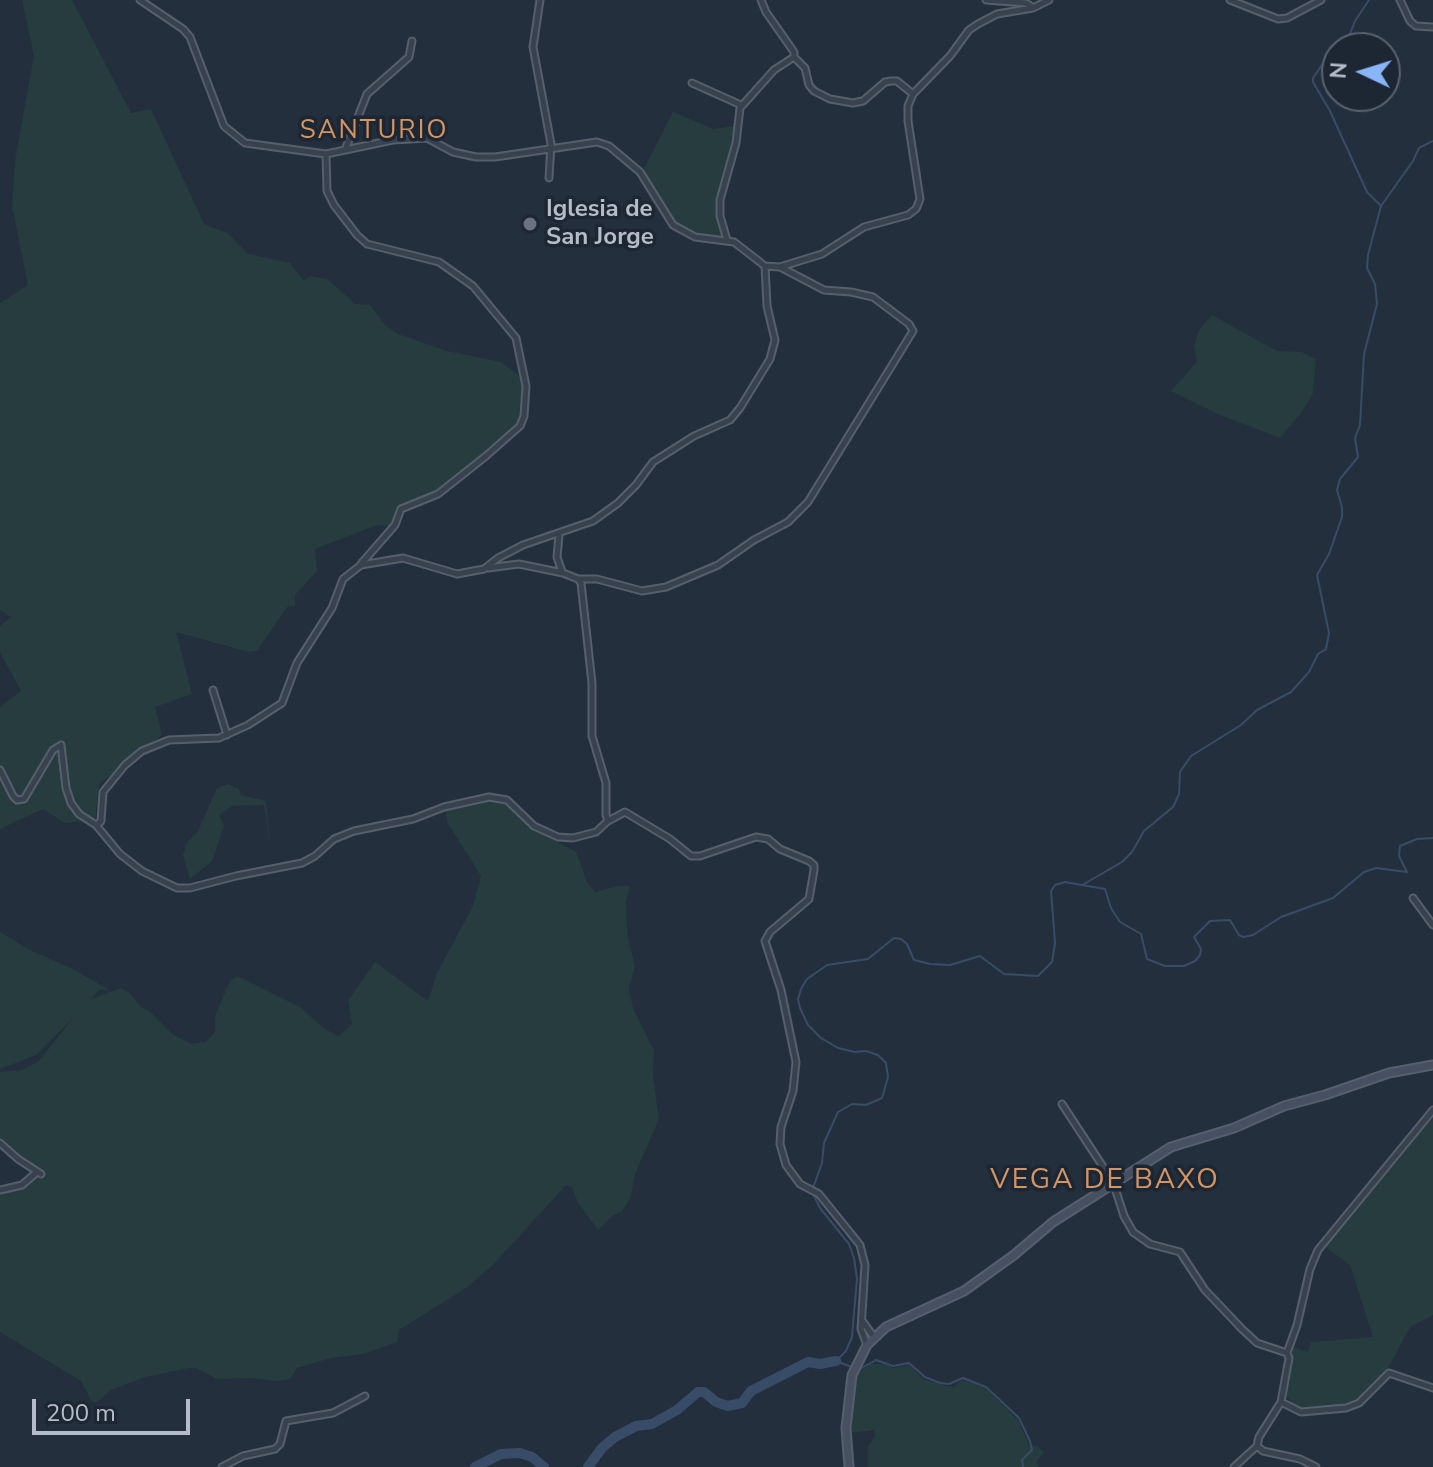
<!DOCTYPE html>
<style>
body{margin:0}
#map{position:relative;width:1433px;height:1467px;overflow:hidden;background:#242f3e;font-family:"Nunito Sans",sans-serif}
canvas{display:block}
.north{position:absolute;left:1321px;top:32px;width:80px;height:80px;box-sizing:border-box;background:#1d2633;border:2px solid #59626f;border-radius:50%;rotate:274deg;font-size:22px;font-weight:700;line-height:32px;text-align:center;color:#b4bcc9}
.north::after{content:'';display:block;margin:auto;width:28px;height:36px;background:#8ab4f8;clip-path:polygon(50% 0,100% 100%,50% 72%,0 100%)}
.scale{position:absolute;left:32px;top:1399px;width:158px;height:36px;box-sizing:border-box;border:4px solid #b4bcc9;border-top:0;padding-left:10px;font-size:24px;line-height:28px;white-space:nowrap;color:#b4bcc9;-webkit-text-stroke:6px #1d2633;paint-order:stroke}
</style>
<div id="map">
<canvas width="1433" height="1467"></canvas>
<div class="north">N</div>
<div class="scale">200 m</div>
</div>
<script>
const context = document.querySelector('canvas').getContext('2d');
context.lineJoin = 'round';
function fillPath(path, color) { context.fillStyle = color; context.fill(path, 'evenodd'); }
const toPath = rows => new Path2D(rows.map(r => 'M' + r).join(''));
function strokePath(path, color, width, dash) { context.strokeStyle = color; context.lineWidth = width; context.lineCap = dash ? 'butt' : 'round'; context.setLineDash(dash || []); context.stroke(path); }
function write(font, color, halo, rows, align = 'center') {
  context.font = font + ' "Nunito Sans",sans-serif'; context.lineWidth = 7; context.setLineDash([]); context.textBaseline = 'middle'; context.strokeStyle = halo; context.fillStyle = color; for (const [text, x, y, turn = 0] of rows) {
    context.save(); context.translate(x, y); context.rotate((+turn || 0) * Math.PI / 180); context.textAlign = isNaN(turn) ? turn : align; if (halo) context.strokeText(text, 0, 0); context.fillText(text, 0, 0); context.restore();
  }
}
const green = toPath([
 [22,0,72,0,131,113,151,109,204,224,227,233,248,254,290,263,304,281,310,276,327,279,355,304,370,305,385,325,398,334,447,351,501,362,517,374,526,386,524,416,520,426,438,493,401,509,398,508,393,527,377,525,315,549,317,571,295,595,295,606,287,607,257,651,249,652,176,632,192,694,155,707,162,735,99,784,95,820,65,823,43,809,0,829,0,707,21,691,0,652,0,626,11,617,0,610,0,303,28,285,12,206,15,161,34,56],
 [673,112,713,129,735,126,731,152,717,204,721,236,700,235,675,224,643,171],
 [1212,315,1277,351,1301,352,1316,359,1313,393,1301,413,1280,438,1218,414,1171,391,1197,362,1194,346,1199,330],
 [228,784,239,789,241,795,266,801,270,847,264,805,232,806,219,815,224,826,212,861,190,879,183,855,188,841,197,833,217,788],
 [489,800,501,800,513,808,531,828,576,852,587,882,595,892,618,886,630,886,626,901,627,934,635,966,629,989,633,1008,654,1051,653,1078,659,1119,635,1174,630,1199,622,1211,612,1216,598,1230,578,1203,572,1187,566,1185,493,1265,466,1288,399,1330,397,1342,363,1354,331,1358,297,1368,290,1379,277,1381,251,1378,217,1379,196,1368,189,1368,145,1377,111,1390,97,1402,92,1402,81,1381,0,1332,0,1192,22,1188,41,1173,40,1168,20,1157,0,1139,0,1072,22,1070,38,1062,73,1018,36,1055,0,1069,0,932,30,950,71,968,111,991,100,989,91,999,121,988,130,993,141,1007,149,1011,172,1034,191,1044,206,1042,215,1032,215,1016,230,981,237,976,300,1007,325,1029,339,1036,352,1024,348,1001,375,962,428,1001,437,973,473,906,481,876,447,822,446,809],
 [1433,1116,1433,1315,1410,1327,1387,1370,1358,1398,1340,1405,1299,1409,1286,1396,1288,1370,1294,1347,1308,1352,1311,1342,1373,1337,1350,1265,1324,1246,1420,1128],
 [871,1364,885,1364,893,1368,909,1365,924,1379,938,1384,953,1387,961,1381,968,1380,985,1388,1018,1420,1029,1445,1037,1446,1044,1452,1036,1462,1039,1467,868,1467,868,1447,875,1436,874,1430,849,1433,854,1389,858,1373]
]);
const stream = toPath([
 [1340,48,1348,39,1355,21,1369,0],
 [1381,206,1413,161,1419,148,1433,141],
 [1084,884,1122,862,1132,852,1144,831,1173,807,1179,794,1180,772,1191,756,1241,725,1257,710,1291,692,1309,672,1318,654,1326,649,1329,633,1317,575,1329,554,1342,517,1342,507,1337,490,1340,479,1358,457,1355,438,1360,425,1364,354,1377,304,1375,284,1367,268,1368,255,1381,206,1367,192,1330,111,1313,82,1313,78,1324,62,1337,50],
 [813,1188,822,1163,824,1143,838,1112,852,1104,866,1105,882,1098,888,1077,886,1063,878,1055,866,1051,855,1052,838,1048,821,1038,808,1025,800,1008,798,999,801,989,807,979,827,965,868,959,894,938,901,939,907,944,914,960,930,964,950,965,980,956,1004,974,1038,976,1052,962,1055,943,1051,891,1055,885,1065,882,1105,889,1111,908,1120,922,1141,934,1147,959,1165,966,1184,966,1195,961,1200,955,1201,949,1194,937,1210,921,1230,920,1239,935,1243,937,1253,935,1281,917,1333,898,1364,872,1376,868,1407,872,1399,856,1400,846,1417,839,1433,838],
 [813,1194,820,1208,849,1244,854,1258,857,1279,852,1337,846,1351,836,1361,854,1368],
 [860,1369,876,1360,893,1366,909,1363,925,1377,940,1383,949,1384,963,1378,986,1387,1019,1418,1030,1441,1032,1450,1022,1460,1023,1467]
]);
const river = toPath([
 [475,1467,501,1454,520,1453,532,1457,544,1467],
 [588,1467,602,1448,615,1437,636,1426,652,1424,677,1410,698,1392,704,1392,716,1402,728,1406,742,1403,751,1391,808,1362,820,1364,836,1361]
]);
const street = toPath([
 [140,0,183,29,190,37,224,126,245,143,326,154,393,140,427,138,453,152,476,157,495,157,597,142,609,146,640,172,673,225,695,237,734,242,765,266],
 [540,0,533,47,551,144,549,178],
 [986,0,1026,3,1032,7],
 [1230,0,1278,19,1287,18,1321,0],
 [1400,0,1410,21,1416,26,1433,27],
 [794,57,805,68,809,85,814,91,830,99,853,103,863,101,885,82,891,81,897,81,913,94],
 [692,83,741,105],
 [345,150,367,94,409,57,412,41],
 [326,154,327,191,334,205,357,235,367,244,439,262,473,286,516,338,526,386,524,416,520,426,486,456,438,494,401,509,395,525,361,564],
 [727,240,720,216,720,200,736,143,740,108,774,70,794,57,794,52,766,12,761,0],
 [765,266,780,267,822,254,864,227,908,215,916,209,920,199,908,121,908,106,913,94,950,56,969,30,978,24,997,14,1033,8,1049,0],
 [559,535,557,557,562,572],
 [488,568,519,564,563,573,578,579,581,583,592,683,592,736,606,783,606,815,608,821],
 [578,579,597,579,642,591,666,587,718,565,754,540,788,522,808,502,913,331,909,324,873,297,851,292,824,290,780,267],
 [213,690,227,735],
 [0,770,13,796,17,800,24,799,53,750,61,745,66,788,71,803,79,814,96,825,120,854,142,871,177,888,190,888,236,876,302,863,315,856,334,839,354,831,413,819,444,807,489,797,507,800,534,826,558,837,573,838,596,832,608,821,625,812,670,839,691,856,700,856,756,837,768,839,780,849,809,861,814,865,814,870,809,899,770,932,765,941,781,990,796,1062,793,1091,781,1127,780,1144,786,1165,800,1184,819,1194,860,1245,865,1265,861,1329,867,1345],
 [97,825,101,821,103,792,125,765,142,751,169,740,219,738,248,725,282,703,297,663,332,608,343,579,361,565,403,558,457,574,484,569,498,558,523,545,593,521,618,503,636,485,653,462,694,436,730,420,740,408,770,359,775,340,767,306,765,266],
 [1413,898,1433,925],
 [1062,1104,1113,1182,1124,1216,1133,1232,1150,1244,1180,1252,1205,1290,1242,1329,1257,1343,1287,1353],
 [0,1143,18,1159,41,1174],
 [0,1190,22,1185,37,1172],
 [863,1322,874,1337],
 [1281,1402,1301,1412,1346,1408,1359,1403,1389,1373,1433,1388],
 [1257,1446,1263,1451,1300,1459,1316,1467],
 [222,1467,243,1456,275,1449,280,1444,286,1421,333,1413,365,1396],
 [1234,1467,1257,1446,1259,1437,1281,1402,1289,1358,1287,1353,1297,1325,1310,1269,1318,1250,1433,1110]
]);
const secondary = toPath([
 [849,1467,846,1428,852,1375,867,1345,886,1327,964,1291,1014,1255,1053,1222,1171,1147,1234,1128,1284,1106,1325,1095,1389,1073,1433,1065]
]);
const markers = [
 [530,224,8,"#6b7280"]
];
const poiNames = [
 ["Iglesia de",546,210],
 ["San Jorge",546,238]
];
const neighbourhoodNames = [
 ["SANTURIO",374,132]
];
const quarterNames = [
 ["VEGA DE BAXO",1105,1181]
];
fillPath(green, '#263c3f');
strokePath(stream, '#394c67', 2);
strokePath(river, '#394c67', 10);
strokePath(street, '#565f6c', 9);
strokePath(secondary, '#565f6c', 11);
strokePath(street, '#38414e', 5);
strokePath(secondary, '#465061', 7);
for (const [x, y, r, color] of markers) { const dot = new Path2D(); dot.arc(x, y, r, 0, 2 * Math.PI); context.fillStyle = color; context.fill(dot); strokePath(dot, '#1d2633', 3); }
write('bold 24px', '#b4bcc9', '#1d2633', poiNames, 'left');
context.letterSpacing = '2px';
write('26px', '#d59563', '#1d2633', neighbourhoodNames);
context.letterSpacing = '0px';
context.letterSpacing = '2px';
write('28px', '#d59563', '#1d2633', quarterNames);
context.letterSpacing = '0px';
</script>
